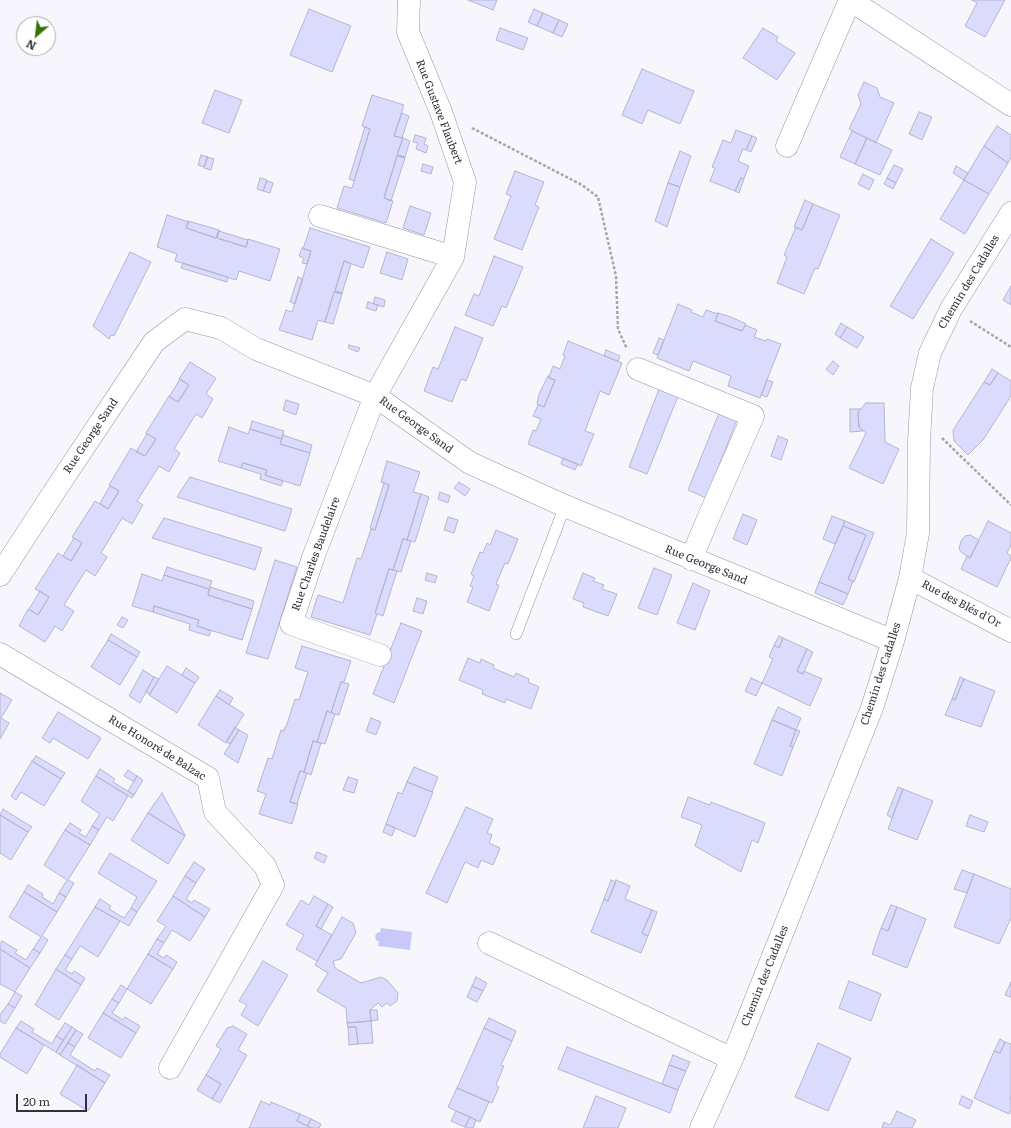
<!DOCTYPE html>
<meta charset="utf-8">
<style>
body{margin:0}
#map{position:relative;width:1011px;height:1128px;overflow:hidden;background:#f6f6fc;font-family:Literata,serif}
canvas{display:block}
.north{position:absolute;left:16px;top:16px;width:40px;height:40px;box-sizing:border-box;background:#fff;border:1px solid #adadb1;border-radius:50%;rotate:208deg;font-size:11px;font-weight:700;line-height:16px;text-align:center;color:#31313c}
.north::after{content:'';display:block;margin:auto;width:14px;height:18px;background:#367307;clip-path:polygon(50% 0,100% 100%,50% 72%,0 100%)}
.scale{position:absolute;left:16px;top:1094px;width:71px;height:18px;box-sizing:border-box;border:2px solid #31313c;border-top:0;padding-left:5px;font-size:12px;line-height:14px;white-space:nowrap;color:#31313c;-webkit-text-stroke:3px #fff;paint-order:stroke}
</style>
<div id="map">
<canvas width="1011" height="1128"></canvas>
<div class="north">N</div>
<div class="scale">20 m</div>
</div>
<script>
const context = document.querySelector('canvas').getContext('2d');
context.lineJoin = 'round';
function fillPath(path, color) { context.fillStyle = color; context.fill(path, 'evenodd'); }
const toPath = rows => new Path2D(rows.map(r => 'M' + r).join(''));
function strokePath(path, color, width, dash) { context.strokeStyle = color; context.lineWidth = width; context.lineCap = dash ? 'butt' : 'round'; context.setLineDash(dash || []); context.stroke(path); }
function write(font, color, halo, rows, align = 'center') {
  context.font = font + ' Literata,serif'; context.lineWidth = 3; context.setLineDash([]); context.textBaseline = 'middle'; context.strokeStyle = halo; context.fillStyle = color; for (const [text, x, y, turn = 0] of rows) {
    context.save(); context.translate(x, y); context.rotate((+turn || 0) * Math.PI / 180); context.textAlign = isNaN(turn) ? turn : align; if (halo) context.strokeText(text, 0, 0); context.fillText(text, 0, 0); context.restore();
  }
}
const water = toPath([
 [381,928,412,932,410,950,378,946,379,942,376,940,375,936,377,933,380,932]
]);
const building = toPath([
 [468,0,497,0,493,10,468,0],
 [972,0,1005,0,985,37,965,26,977,3,972,0],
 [309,9,351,26,332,72,290,55,309,9],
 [534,9,543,13,537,26,528,22,534,9],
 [543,13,559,20,553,33,537,26,543,13],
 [559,20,568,24,562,37,553,33,559,20],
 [500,28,528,38,523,50,496,40,500,28],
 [763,28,778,37,776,41,795,53,777,80,743,58,763,28],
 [642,69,694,91,680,124,648,110,642,124,622,115,642,69],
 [864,82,877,88,880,97,894,103,876,143,849,129,861,104,858,95,864,82],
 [215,90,242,100,229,133,202,123,215,90],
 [372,95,404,105,394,136,403,138,397,155,405,157,405,158,397,156,384,198,393,201,386,223,337,208,344,186,352,188,370,129,362,126,372,95],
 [919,112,932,117,922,140,909,134,919,112],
 [402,113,409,116,402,138,394,136,402,113],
 [997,126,1011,135,1011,158,1008,163,984,146,997,126],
 [365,127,370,129,354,181,349,179,365,127],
 [736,130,752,136,746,150,743,149,738,161,749,166,744,179,741,178,735,191,710,181,715,168,712,167,723,140,731,143,736,130],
 [852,131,867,138,855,164,840,157,852,131],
 [415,135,426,138,424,144,428,146,426,153,416,149,418,143,413,142,415,135],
 [752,136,757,138,751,152,746,150,752,136],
 [403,138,410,141,405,157,397,155,403,138],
 [867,138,892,150,880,175,855,164,867,138],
 [984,146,1008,163,989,194,964,180,984,146],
 [680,151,691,156,680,187,668,183,680,151],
 [201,155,208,157,204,167,198,165,201,155],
 [397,156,405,158,391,201,384,198,397,156],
 [207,157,214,159,211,170,204,168,207,157],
 [423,164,433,167,431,174,421,171,423,164],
 [894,165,903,169,896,183,887,178,894,165],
 [956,166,968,173,964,180,953,173,956,166],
 [515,171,544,182,535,205,539,207,522,250,494,239,511,196,506,194,515,171],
 [863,174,874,180,869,190,858,184,863,174],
 [260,178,267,180,263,191,257,189,260,178],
 [741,178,744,179,739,193,735,191,741,178],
 [887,178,896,183,893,189,884,184,887,178],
 [964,180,989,194,965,234,940,219,964,180],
 [267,181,273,183,270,193,263,191,267,181],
 [668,183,680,187,667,227,655,221,668,183],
 [805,200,813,204,802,230,794,227,805,200],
 [813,204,840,215,818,269,815,268,804,294,777,283,787,257,784,255,796,227,802,230,813,204],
 [410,206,431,213,424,235,403,228,410,206],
 [167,215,189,222,186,228,216,238,219,230,219,231,217,238,246,247,248,239,280,249,270,281,239,271,236,280,175,261,177,254,157,247,167,215],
 [188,221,219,230,216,238,186,228,188,221],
 [310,228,370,247,363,268,344,261,335,291,342,293,342,294,334,292,325,322,318,320,312,340,279,330,286,310,292,312,311,251,303,249,310,228],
 [219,231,248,240,246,247,217,238,219,231],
 [931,239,954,253,913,319,890,306,931,239],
 [302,248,311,251,307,264,302,263,304,258,299,256,302,248],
 [130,252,151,262,114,336,111,335,109,339,93,326,130,252],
 [387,252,408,259,402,280,380,273,387,252],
 [494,256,523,267,506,308,502,306,493,326,465,315,474,294,479,296,494,256],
 [344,261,351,264,342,293,335,291,344,261],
 [183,263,228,277,227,282,181,268,183,263],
 [298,277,303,279,295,304,290,302,298,277],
 [1011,286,1011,305,1003,300,1011,286],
 [334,292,342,294,333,324,325,322,334,292],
 [375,297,385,300,384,307,373,304,375,297],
 [368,302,378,305,376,311,366,308,368,302],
 [678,304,692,310,691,312,703,317,706,310,718,314,715,321,742,331,745,325,757,330,754,337,766,341,767,339,781,344,760,398,728,386,731,376,693,361,689,371,657,358,678,304],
 [718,313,731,317,744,323,746,324,742,331,715,321,718,313],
 [841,323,847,327,840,338,835,334,841,323],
 [455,327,483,338,466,381,461,379,452,402,424,391,433,367,438,369,455,327],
 [847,327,864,337,857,348,840,338,847,327],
 [659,338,664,340,658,355,653,353,659,338],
 [568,341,622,363,609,395,600,391,585,431,594,434,581,466,528,444,533,430,536,431,541,419,533,416,538,405,544,407,555,380,549,378,549,377,553,366,560,369,565,356,563,355,568,341],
 [349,345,360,348,358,352,348,348,349,345],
 [606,350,620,356,618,361,604,356,606,350],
 [833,361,839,366,833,375,826,369,833,361],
 [190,362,216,378,206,394,213,399,202,418,196,414,174,449,180,453,169,472,159,466,137,501,143,505,132,524,122,518,101,553,107,557,95,576,86,570,64,605,74,611,62,631,55,626,45,642,19,626,28,609,38,615,49,597,35,589,58,553,71,561,82,543,72,537,95,501,108,509,119,491,109,485,131,448,145,456,156,439,146,433,169,396,178,402,189,385,179,379,190,362],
 [992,369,998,373,990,385,984,382,992,369],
 [998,373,1011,381,1011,396,983,440,968,455,954,441,953,430,984,382,990,385,998,373],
 [548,376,549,378,555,380,544,407,537,404,539,394,548,376],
 [180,379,189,385,178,402,169,397,180,379],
 [767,380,773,382,767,397,761,395,767,380],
 [659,389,678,396,647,474,629,467,659,389],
 [286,400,299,404,296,415,283,410,286,400],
 [866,403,884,403,885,442,899,449,883,484,849,468,866,433,859,427,858,412,866,403],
 [850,409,861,409,858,412,859,427,863,431,850,432,850,409],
 [719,413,737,420,706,498,688,490,719,413],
 [252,421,284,431,282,439,250,429,252,421],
 [229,427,248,434,250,429,282,439,280,444,310,453,300,486,265,475,267,470,243,463,241,468,218,461,229,427],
 [147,434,156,439,145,456,136,452,147,434],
 [283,435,312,445,310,453,280,444,283,435],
 [778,436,788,440,781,460,771,456,778,436],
 [563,458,578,464,575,470,561,464,563,458],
 [387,461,420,472,413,492,421,494,407,540,403,539,393,570,389,569,375,613,377,614,370,635,311,617,318,595,343,603,357,558,361,559,371,529,375,530,389,485,381,482,387,461],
 [243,463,267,470,265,475,283,481,281,486,260,479,261,474,241,468,243,463],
 [190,477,292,509,285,531,177,497,190,477],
 [459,482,470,489,465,496,454,488,459,482],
 [384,483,389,485,375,530,370,528,384,483],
 [110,486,119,491,108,509,100,503,110,486],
 [440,492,450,496,448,503,438,499,440,492],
 [421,494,429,497,415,542,407,540,421,494],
 [743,514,757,520,747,545,733,539,743,514],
 [832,516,845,521,835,544,823,539,832,516],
 [448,517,458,520,454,533,444,530,448,517],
 [164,518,262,548,255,570,152,538,164,518],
 [845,521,874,533,854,582,848,579,866,535,843,526,845,521],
 [988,521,1011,533,1011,545,1007,553,1011,556,1011,558,997,587,961,569,967,556,970,558,988,521],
 [843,526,866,535,848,579,853,581,848,594,819,582,843,526],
 [496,530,518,539,508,564,505,563,496,584,499,585,489,611,467,602,473,587,470,586,474,576,471,574,480,552,483,553,487,543,490,545,496,530],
 [970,535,979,540,970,558,961,552,959,549,961,541,965,536,970,535],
 [74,538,82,543,71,561,63,556,74,538],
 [403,539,411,541,401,572,393,570,403,539],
 [275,560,297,567,268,659,246,653,275,560],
 [167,567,212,581,209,589,164,575,167,567],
 [654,568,672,575,657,615,638,608,654,568],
 [389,569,397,571,383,616,375,613,389,569],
 [427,573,437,576,435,583,425,580,427,573],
 [583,573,595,578,593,581,604,585,602,589,617,594,608,616,583,607,584,603,573,599,583,573],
 [142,574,162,581,164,575,209,589,208,595,252,609,242,640,197,626,199,620,154,606,153,612,132,606,142,574],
 [819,582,848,594,843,605,815,593,819,582],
 [693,583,710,591,695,630,677,623,693,583],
 [210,587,254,601,252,609,208,595,210,587],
 [40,591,49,597,38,615,29,609,40,591],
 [417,598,427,601,423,614,413,611,417,598],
 [154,606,199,620,197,626,211,631,209,636,189,630,190,624,153,612,154,606],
 [122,617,128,620,123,628,117,625,122,617],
 [401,623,422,631,394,703,373,694,401,623],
 [111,634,140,652,137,657,108,640,111,634],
 [779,636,783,638,779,648,774,645,779,636],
 [783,638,807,649,797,671,803,674,804,671,822,679,810,706,762,683,773,659,769,657,774,645,779,648,783,638],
 [108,640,137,657,120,685,91,667,108,640],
 [302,646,351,661,344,682,341,682,331,713,327,711,317,742,313,741,304,772,300,771,290,802,298,804,292,824,259,814,266,794,257,791,268,758,272,759,281,730,284,731,285,727,286,727,295,699,299,700,308,672,295,668,302,646],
 [807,649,813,652,803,674,797,671,807,649],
 [468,658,480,663,481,659,494,665,493,668,514,677,516,673,529,679,528,682,539,687,531,709,506,699,505,703,482,694,483,690,459,680,468,658],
 [167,666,195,683,177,713,149,695,167,666],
 [186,668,199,677,195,683,182,675,186,668],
 [143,670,154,677,140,703,129,696,143,670],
 [154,677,159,679,150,694,146,692,154,677],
 [960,677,964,679,955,700,952,699,960,677],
 [751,678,762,683,756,696,745,691,751,678],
 [964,679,995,691,981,727,945,715,952,699,955,700,964,679],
 [341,682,349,684,339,715,331,713,341,682],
 [220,690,233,698,229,705,216,696,220,690],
 [0,693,12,700,1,718,9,723,0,739,0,693],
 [216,696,244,714,226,743,198,725,216,696],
 [778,707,801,718,796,730,772,720,778,707],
 [327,711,335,714,325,744,317,742,327,711],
 [58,712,101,738,88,759,53,738,50,743,42,738,58,712],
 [371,718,381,722,376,735,366,731,371,718],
 [772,720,796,730,790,746,793,747,782,776,754,764,772,720],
 [235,727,239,730,230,744,226,742,235,727],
 [239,730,248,735,238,763,224,754,239,730],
 [796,730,800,731,793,747,790,746,796,730],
 [313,741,321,743,311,775,304,772,313,741],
 [36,756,65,773,61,779,32,761,36,756],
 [32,761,61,779,44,806,21,792,16,800,11,796,32,761],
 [414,767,438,777,432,792,407,782,414,767],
 [100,769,115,779,113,782,134,795,132,798,96,776,100,769],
 [128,770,137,776,134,782,124,776,128,770],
 [300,771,307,773,297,804,290,802,300,771],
 [96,776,128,796,113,821,107,817,99,830,92,826,100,814,81,801,96,776],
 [137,776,143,780,134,795,128,791,137,776],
 [348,777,358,780,354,793,343,790,348,777],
 [407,782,433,792,415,837,386,824,398,792,402,794,407,782],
 [898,787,903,789,892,818,887,815,898,787],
 [903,789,933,801,917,840,888,829,903,789],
 [162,793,185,835,185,836,148,813,162,793],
 [688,797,710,805,711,802,758,820,765,823,758,843,752,840,741,872,695,846,702,825,681,817,688,797],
 [466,807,493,819,487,833,492,835,489,843,500,848,493,865,481,860,478,868,465,862,447,903,426,893,466,807],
 [3,809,32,827,28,832,0,815,3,809],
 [148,813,185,836,168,864,131,840,148,813],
 [0,815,28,832,11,860,0,853,0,815],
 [970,815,988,822,984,832,966,826,970,815],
 [70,823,81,830,79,833,86,837,92,826,99,830,90,845,65,830,70,823],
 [386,824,395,828,392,836,383,832,386,824],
 [65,830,90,845,68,880,74,883,66,897,59,893,67,880,44,865,65,830],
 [317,852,327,856,324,863,314,858,317,852],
 [110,853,157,881,137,912,131,908,137,897,98,873,110,853],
 [194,862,205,869,196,883,185,876,194,862],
 [962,870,974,874,967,893,954,889,962,870],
 [974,874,1011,889,1011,918,999,944,954,927,974,874],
 [185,876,196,883,186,899,192,903,194,900,210,909,205,917,173,896,185,876],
 [611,880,616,882,608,901,604,899,611,880],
 [616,880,630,886,625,899,652,910,642,933,648,936,641,953,591,932,604,899,608,901,616,880],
 [28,885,43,894,42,897,53,904,59,893,66,897,57,912,24,892,28,885],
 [24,892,57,912,42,936,48,940,40,953,33,949,41,937,9,917,24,892],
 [173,896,205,917,190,941,172,930,164,943,157,939,166,926,157,921,173,896],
 [314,896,328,904,316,926,332,935,317,961,296,949,304,935,286,925,301,900,309,905,314,896],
 [100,899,111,906,109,909,124,918,131,908,137,912,129,926,95,907,100,899],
 [328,904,333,907,321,929,316,926,328,904],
 [891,905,897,907,888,931,881,928,891,905],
 [95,907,120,921,98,957,80,946,72,959,65,955,95,907],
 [897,907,926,919,907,968,872,954,881,928,888,931,897,907],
 [652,910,657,912,648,936,642,933,652,910],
 [342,917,353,923,356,933,341,959,333,961,335,968,361,983,381,977,387,980,398,993,397,1001,390,1006,387,1003,382,1007,378,1003,370,1010,371,1021,347,1023,346,1008,317,991,328,973,315,965,342,917],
 [157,939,164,943,157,954,164,958,166,955,177,962,173,969,148,954,157,939],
 [2,941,17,950,15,953,26,960,33,949,40,953,30,968,0,949,0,944,2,941],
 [0,949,30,968,15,992,22,996,15,1008,8,1004,15,992,0,984,0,949],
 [148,954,173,969,151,1004,127,989,119,1003,112,999,121,985,127,989,148,954],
 [65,955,72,959,65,970,72,974,74,971,85,978,81,985,56,969,65,955],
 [263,961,288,975,258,1026,241,1015,247,1005,239,1001,263,961],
 [56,969,81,985,59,1020,35,1005,56,969],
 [476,977,487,983,483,991,472,986,476,977],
 [849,981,881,994,871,1021,839,1008,849,981],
 [1011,982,1011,997,1005,995,1011,982],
 [472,986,483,991,477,1002,467,997,472,986],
 [112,999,119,1003,112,1013,123,1020,125,1017,140,1026,136,1033,103,1013,112,999],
 [8,1004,15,1008,5,1024,0,1021,0,1015,8,1004],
 [370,1010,377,1010,378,1020,371,1021,370,1010],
 [103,1013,136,1033,121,1058,88,1038,103,1013],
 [489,1018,516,1031,512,1041,484,1028,489,1018],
 [21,1021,34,1029,32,1032,52,1044,56,1036,63,1040,56,1052,16,1028,21,1021],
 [371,1021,373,1043,358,1044,356,1027,348,1027,347,1023,371,1021],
 [65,1023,72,1027,63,1040,56,1036,65,1023],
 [233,1026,247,1034,238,1050,247,1055,220,1103,212,1099,221,1084,206,1075,221,1049,216,1046,227,1028,233,1026],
 [72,1027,76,1030,60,1055,56,1052,72,1027],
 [348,1027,356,1027,358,1044,349,1045,348,1027],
 [16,1028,44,1045,27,1074,0,1057,0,1054,16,1028],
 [484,1028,512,1041,501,1065,504,1066,496,1085,499,1087,492,1103,457,1088,484,1028],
 [76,1030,83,1034,75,1047,68,1043,76,1030],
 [1000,1039,1005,1042,1000,1053,994,1051,1000,1039],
 [1005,1042,1011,1044,1011,1095,1010,1099,1011,1099,1011,1111,1009,1114,974,1098,994,1051,1000,1053,1005,1042],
 [68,1043,75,1047,70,1055,95,1071,97,1068,110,1075,105,1083,60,1055,68,1043],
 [818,1043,851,1058,828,1111,795,1097,818,1043],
 [567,1047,678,1090,670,1113,558,1069,567,1047],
 [673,1055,690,1062,686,1071,669,1065,673,1055],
 [77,1065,105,1083,88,1111,60,1094,77,1065],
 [669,1065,686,1071,678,1090,662,1084,669,1065],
 [206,1075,221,1084,212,1099,197,1090,206,1075],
 [457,1088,489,1102,480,1122,448,1107,457,1088],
 [596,1096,626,1108,618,1128,583,1128,596,1096],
 [962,1096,973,1101,969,1109,959,1104,962,1096],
 [261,1101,270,1105,271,1102,300,1114,297,1121,312,1128,249,1128,261,1101],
 [456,1111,470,1117,465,1127,451,1121,456,1111],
 [897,1111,916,1120,912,1128,882,1128,884,1122,890,1125,897,1111],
 [300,1114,311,1119,307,1126,297,1121,300,1114],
 [470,1117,476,1120,473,1128,466,1128,465,1127,470,1117],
 [311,1119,321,1124,319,1128,312,1128,307,1126,311,1119]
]);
const path = toPath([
 [472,128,582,185,598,197,616,276,618,329,627,349],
 [970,321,1011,347],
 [942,438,1011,505]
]);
const lane = toPath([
 [516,634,565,506]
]);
const street = toPath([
 [850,0,1011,105],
 [787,146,850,0],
 [320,216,453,257],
 [638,369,753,416,710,514,691,559],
 [0,575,56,489,154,342,185,319,221,328,256,349,375,396,470,463,565,506,893,641],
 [910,578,1011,631],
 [0,654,208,778,215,812,265,866,273,885,170,1068],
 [380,655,291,624,314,555,375,396,453,257,465,182,441,112,408,32,409,0],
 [489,943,732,1059],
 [701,1128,732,1059,872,708,893,641,910,578,918,533,919,441,922,388,930,353,951,309,1011,213]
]);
const streetNames = [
 ["Rue Gustave Flaubert",439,112,69],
 ["Chemin des Cadalles",969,282,-59],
 ["Rue George Sand",416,425,36],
 ["Rue George Sand",91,436,-56],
 ["Rue Charles Baudelaire",316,554,-70],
 ["Rue George Sand",706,565,22],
 ["Rue des Blés d'Or",961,604,28],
 ["Chemin des Cadalles",881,674,-72],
 ["Rue Honoré de Balzac",157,748,32],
 ["Chemin des Cadalles",765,976,-68]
];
fillPath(water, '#c9c8fb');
fillPath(building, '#dbdbfd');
strokePath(building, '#b5b5cf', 1);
strokePath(lane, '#9595ae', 12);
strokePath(street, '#9595ae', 23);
strokePath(path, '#a6a6ae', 2.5, [3, 2]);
strokePath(lane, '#fff', 11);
strokePath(street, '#fff', 22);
write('11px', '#31313c', '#fff', streetNames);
</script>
